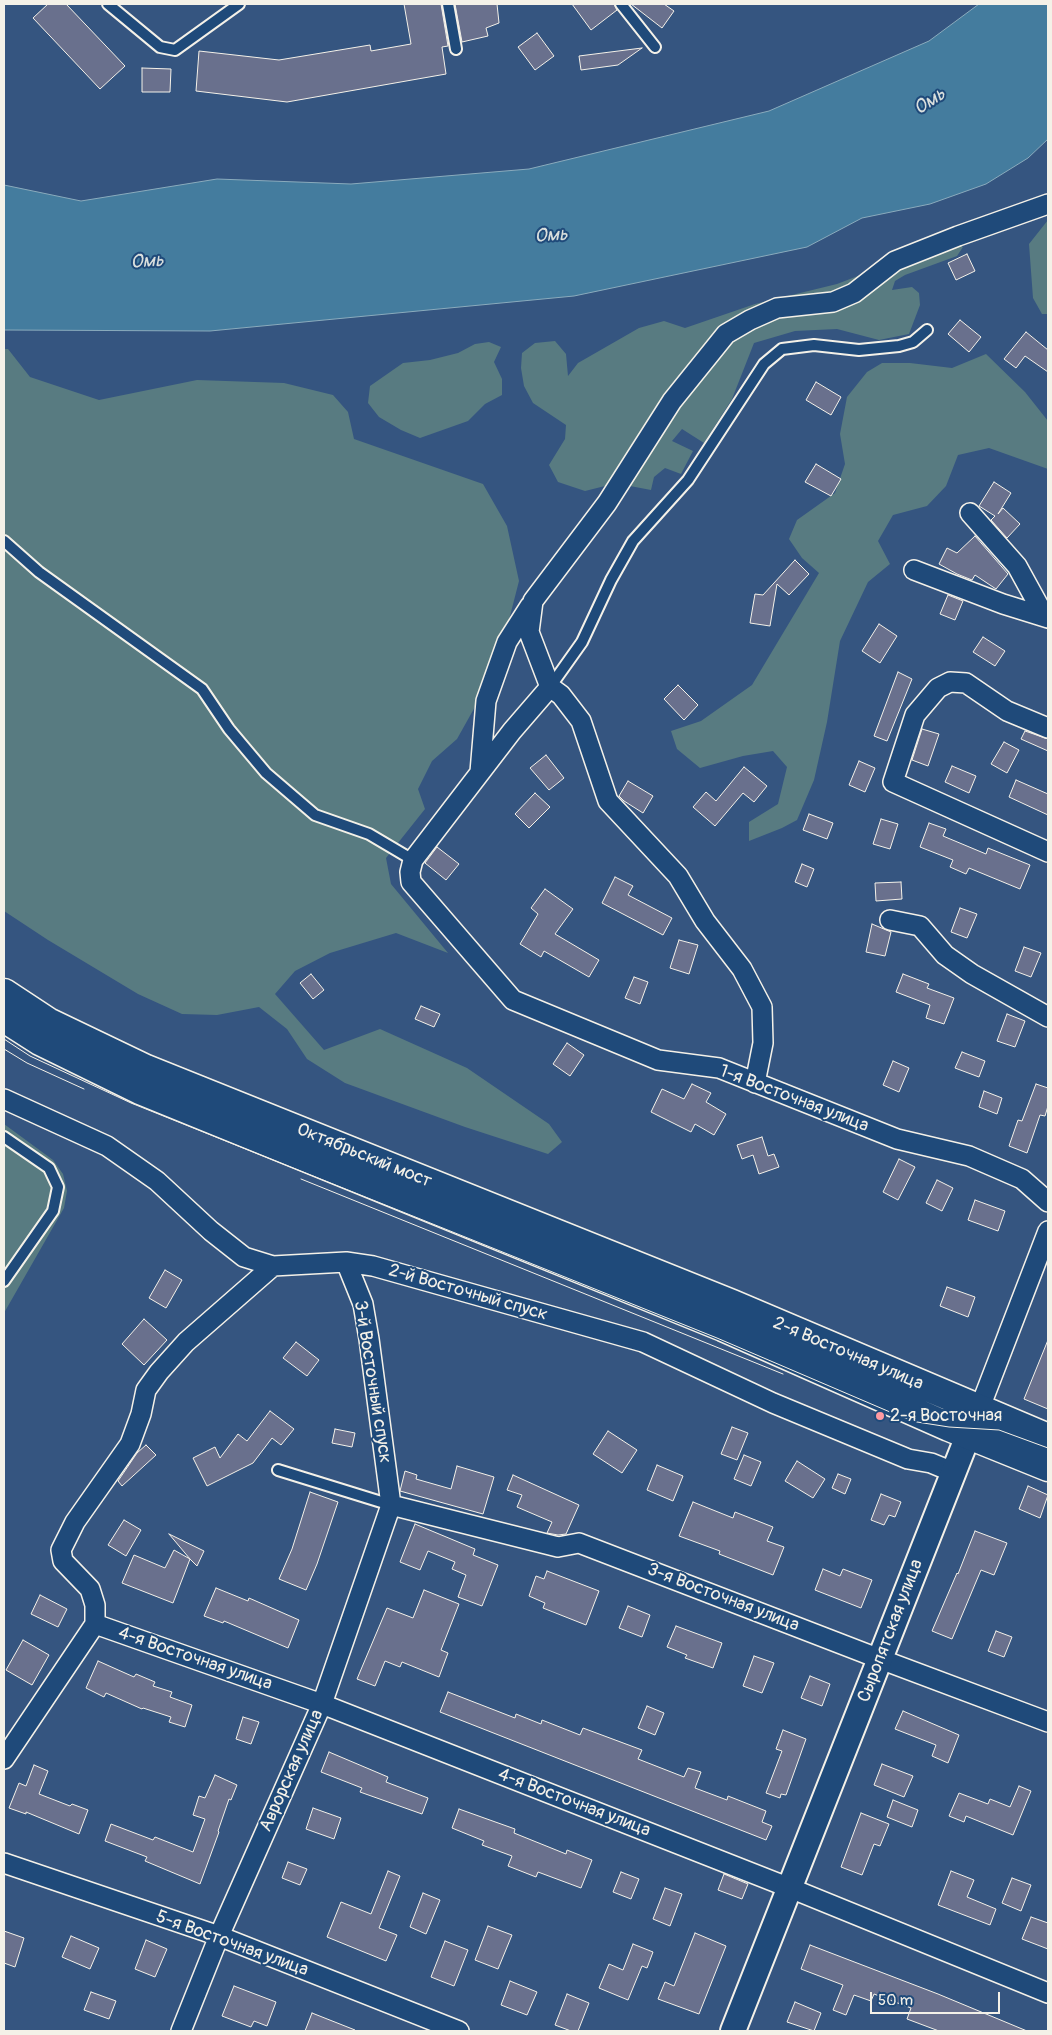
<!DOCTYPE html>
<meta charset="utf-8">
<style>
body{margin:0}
#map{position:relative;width:1052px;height:2035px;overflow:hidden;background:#355580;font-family:Pangolin,sans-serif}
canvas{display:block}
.frame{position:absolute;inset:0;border:5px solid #f4f1e8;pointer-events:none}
.scale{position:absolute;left:870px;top:1992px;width:130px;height:22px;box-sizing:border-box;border:2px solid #f4f1e8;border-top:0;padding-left:6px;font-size:15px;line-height:18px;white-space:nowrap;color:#f4f1e8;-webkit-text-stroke:4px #1f4a7a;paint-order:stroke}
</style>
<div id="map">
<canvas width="1052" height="2035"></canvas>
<div class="frame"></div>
<div class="scale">50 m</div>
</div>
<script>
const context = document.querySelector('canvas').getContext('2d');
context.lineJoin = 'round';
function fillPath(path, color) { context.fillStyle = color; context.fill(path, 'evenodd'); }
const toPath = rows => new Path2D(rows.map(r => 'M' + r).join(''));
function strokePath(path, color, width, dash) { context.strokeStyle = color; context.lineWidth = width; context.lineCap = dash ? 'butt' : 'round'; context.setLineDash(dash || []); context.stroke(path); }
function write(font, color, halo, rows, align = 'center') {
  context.font = font + ' Pangolin,sans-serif'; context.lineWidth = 4; context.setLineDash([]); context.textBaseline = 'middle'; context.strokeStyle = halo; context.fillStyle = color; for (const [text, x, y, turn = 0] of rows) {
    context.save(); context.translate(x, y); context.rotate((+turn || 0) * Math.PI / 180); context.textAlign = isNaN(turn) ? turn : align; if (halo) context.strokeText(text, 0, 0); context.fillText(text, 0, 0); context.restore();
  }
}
const green = toPath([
 [1048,220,1048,314,1042,314,1033,298,1029,244],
 [960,244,963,247,957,256,905,275,895,281,892,290,912,287,919,293,920,305,909,334,879,340,837,329,795,331,754,343,732,399,704,443,682,429,672,441,693,451,681,474,665,468,654,477,651,490,630,486,609,485,585,491,558,482,549,465,565,439,566,425,533,403,524,386,521,368,522,353,535,343,555,341,566,354,568,376,578,363,639,328,664,321,685,328,755,304,837,284,876,269],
 [489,342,501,347,494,362,502,379,502,395,485,404,468,421,420,438,401,430,379,417,368,403,370,386,403,363,430,360,458,353,475,344],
 [4,349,8,349,30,377,99,400,197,380,284,383,333,395,348,412,354,439,483,484,507,526,519,581,510,616,485,689,457,739,432,761,418,789,425,809,386,858,391,884,448,953,396,933,330,953,295,971,275,994,324,1050,380,1029,467,1068,549,1124,562,1142,548,1154,465,1127,345,1083,307,1059,287,1029,259,1007,217,1015,182,1014,138,994,48,940,4,911],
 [986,354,1025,392,1048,421,1048,469,989,448,958,455,946,486,927,506,893,515,878,541,890,564,868,582,840,641,827,722,814,780,797,820,782,828,749,841,749,822,778,804,787,767,773,751,743,756,700,768,677,749,671,731,701,721,752,685,819,573,802,558,789,539,797,520,835,493,845,464,840,434,847,397,867,372,882,363,910,363,952,368],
 [4,1124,53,1160,63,1174,67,1191,64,1208,4,1313]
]);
const water = toPath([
 [979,4,1048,4,1048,139,1028,158,986,184,930,204,862,218,807,247,574,296,210,331,4,330,4,185,81,201,217,179,351,184,529,169,769,111,929,41,979,4]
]);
const building = toPath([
 [48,4,66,4,125,66,100,89,33,18,48,4],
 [404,4,441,4,448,46,442,47,446,74,287,102,196,91,199,51,279,60,370,45,371,51,411,44,404,4],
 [455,4,497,4,499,23,486,28,488,36,462,42,455,4],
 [572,4,614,4,617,10,591,30,572,4],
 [631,4,664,4,674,11,662,28,631,4],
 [537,33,554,56,535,70,518,47,537,33],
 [642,48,618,65,581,70,579,56,642,48],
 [142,68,171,69,170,92,142,92,142,68],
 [967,254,975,271,956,280,948,263,967,254],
 [960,320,981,337,969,352,948,334,960,320],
 [1026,332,1048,350,1048,372,1025,356,1016,368,1004,359,1026,332],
 [816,382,841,397,831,415,806,400,816,382],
 [816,464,841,479,831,496,805,482,816,464],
 [994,482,1011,493,998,514,1003,508,1020,524,1007,538,991,520,995,516,979,506,994,482],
 [975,536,1008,574,996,589,975,575,972,580,957,574,939,564,947,548,957,553,975,536],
 [795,560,809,574,789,595,777,584,770,626,750,623,755,594,763,595,795,560],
 [948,595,963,601,955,620,940,614,948,595],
 [879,624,897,636,880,663,862,651,879,624],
 [983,637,1005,651,995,666,973,652,983,637],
 [898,672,912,679,887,741,874,736,898,672],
 [678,685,698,705,684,720,664,699,678,685],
 [922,729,939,734,928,766,912,760,922,729],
 [1025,731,1048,739,1048,751,1021,739,1025,731],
 [1004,742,1019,750,1007,773,991,764,1004,742],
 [546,755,564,778,549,790,530,768,546,755],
 [859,761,875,768,865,792,849,785,859,761],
 [952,766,976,776,969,793,945,782,952,766],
 [744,767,767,786,754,802,743,793,715,826,693,807,706,792,716,801,744,767],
 [1016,780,1048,794,1048,815,1009,797,1016,780],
 [628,781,653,796,643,813,624,801,619,796,628,781],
 [535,793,550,807,529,828,515,814,535,793],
 [809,814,833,823,827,839,803,830,809,814],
 [881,819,898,824,890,849,873,844,881,819],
 [929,823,946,829,943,836,986,854,988,848,1030,865,1020,889,969,868,966,874,950,867,953,860,920,847,929,823],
 [437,847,459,864,446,880,425,863,437,847],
 [802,864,814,869,807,887,795,882,802,864],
 [615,877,633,886,628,895,672,918,663,935,602,903,615,877],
 [901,882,902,899,876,901,875,883,901,882],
 [545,889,573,909,555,934,599,960,589,977,544,951,541,957,520,944,538,914,531,908,545,889],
 [960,908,977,914,967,938,951,932,960,908],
 [872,924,891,932,885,956,866,952,872,924],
 [679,940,698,945,689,974,670,968,679,940],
 [1024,947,1041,953,1031,977,1015,971,1024,947],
 [311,974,324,990,313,999,300,983,311,974],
 [903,974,929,984,927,988,954,998,944,1024,926,1018,930,1005,896,992,903,974],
 [634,977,648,982,640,1004,625,998,634,977],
 [421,1006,440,1014,434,1027,415,1019,421,1006],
 [1007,1014,1025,1021,1015,1047,997,1041,1007,1014],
 [567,1043,584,1055,570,1076,553,1064,567,1043],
 [962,1052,985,1061,979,1077,955,1068,962,1052],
 [893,1061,909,1068,899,1092,883,1085,893,1061],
 [692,1084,711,1093,706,1102,726,1114,714,1135,695,1124,691,1132,651,1112,662,1089,684,1099,692,1084],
 [1036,1084,1048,1088,1048,1106,1045,1116,1040,1115,1027,1153,1009,1146,1018,1120,1022,1121,1036,1084],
 [984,1091,1002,1098,997,1114,979,1107,984,1091],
 [762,1137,768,1156,774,1154,779,1167,759,1174,753,1155,742,1159,737,1145,762,1137],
 [899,1159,915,1167,898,1200,883,1192,899,1159],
 [937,1180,953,1188,942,1211,926,1203,937,1180],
 [975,1200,1005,1211,998,1231,968,1220,975,1200],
 [165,1270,182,1280,166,1308,149,1298,165,1270],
 [947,1287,975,1297,968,1317,940,1306,947,1287],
 [144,1319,167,1340,144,1365,122,1344,144,1319],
 [1048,1340,1048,1409,1024,1399,1048,1340],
 [296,1342,319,1360,307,1376,283,1358,296,1342],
 [270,1411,294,1429,281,1445,272,1438,253,1463,207,1486,193,1458,215,1447,220,1458,238,1434,247,1441,270,1411],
 [732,1427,748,1433,737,1460,721,1454,732,1427],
 [335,1429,355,1433,352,1447,332,1443,335,1429],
 [608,1431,637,1450,622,1473,593,1454,608,1431],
 [146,1445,156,1455,122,1486,118,1481,137,1453,146,1445],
 [744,1455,761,1462,751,1486,734,1479,744,1455],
 [797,1461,825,1479,813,1498,785,1481,797,1461],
 [657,1465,683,1476,673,1501,647,1490,657,1465],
 [457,1466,494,1477,483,1514,400,1491,405,1471,417,1475,416,1479,451,1489,457,1466],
 [838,1474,851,1479,845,1494,832,1488,838,1474],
 [513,1475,579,1505,566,1534,558,1535,547,1533,552,1522,517,1507,522,1495,507,1490,513,1475],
 [1028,1486,1048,1495,1040,1518,1019,1509,1028,1486],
 [310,1492,338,1502,317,1564,306,1590,279,1579,292,1549,310,1492],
 [881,1494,901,1502,895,1517,889,1515,884,1525,871,1520,881,1494],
 [693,1502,733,1518,735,1512,773,1527,767,1541,784,1547,773,1575,719,1554,720,1551,679,1536,693,1502],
 [124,1520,141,1530,126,1556,108,1545,124,1520],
 [415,1524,475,1549,473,1555,498,1565,482,1606,458,1597,466,1575,452,1569,455,1562,428,1551,420,1570,400,1562,415,1524],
 [975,1531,1007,1543,994,1575,981,1570,952,1639,932,1631,957,1573,958,1574,975,1531],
 [169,1534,204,1551,197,1566,190,1559,173,1603,122,1583,134,1555,165,1568,174,1550,190,1559,169,1534],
 [823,1569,840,1576,843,1569,872,1580,861,1608,815,1590,823,1569],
 [547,1571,599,1591,586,1625,543,1608,545,1603,529,1596,536,1576,544,1579,547,1571],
 [216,1588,248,1601,249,1598,299,1620,288,1648,224,1621,223,1623,204,1616,216,1588],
 [424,1590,459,1604,441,1650,448,1653,439,1677,402,1662,400,1667,385,1661,375,1686,357,1679,387,1608,413,1618,424,1590],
 [40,1595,67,1609,58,1627,31,1614,40,1595],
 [628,1606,650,1615,642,1637,619,1628,628,1606],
 [676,1626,722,1643,713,1668,685,1658,687,1655,667,1647,676,1626],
 [996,1631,1012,1637,1004,1657,988,1651,996,1631],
 [23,1640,49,1655,32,1685,6,1670,23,1640],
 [754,1656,774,1663,762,1693,743,1686,754,1656],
 [98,1661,134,1677,136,1674,155,1682,153,1686,172,1692,170,1697,192,1705,185,1727,169,1722,171,1717,143,1708,142,1709,106,1693,104,1697,86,1688,98,1661],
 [810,1676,830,1684,822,1706,801,1698,810,1676],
 [448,1692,515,1718,516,1714,541,1724,542,1720,580,1735,583,1728,642,1750,638,1759,684,1777,688,1768,701,1772,695,1788,727,1800,728,1796,766,1811,762,1822,772,1826,766,1840,440,1712,448,1692],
 [647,1706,664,1713,655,1735,638,1728,647,1706],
 [903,1711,959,1735,948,1763,932,1756,936,1745,895,1729,903,1711],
 [243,1717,259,1722,251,1744,236,1739,243,1717],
 [783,1730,806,1739,786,1795,781,1794,780,1798,766,1793,782,1751,776,1749,783,1730],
 [329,1752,388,1777,386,1782,428,1798,422,1814,360,1792,362,1788,321,1772,329,1752],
 [882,1764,913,1776,904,1797,874,1785,882,1764],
 [34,1765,48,1771,39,1794,70,1806,72,1804,88,1810,79,1834,26,1812,26,1814,9,1808,19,1783,26,1786,34,1765],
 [215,1775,237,1785,231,1800,229,1799,218,1831,219,1832,200,1884,145,1861,147,1857,105,1841,111,1824,153,1840,155,1837,193,1852,205,1819,193,1815,199,1796,205,1798,215,1775],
 [1019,1786,1031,1791,1013,1835,966,1816,964,1822,949,1816,959,1793,988,1804,990,1799,1010,1807,1019,1786],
 [893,1800,918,1810,912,1827,887,1817,893,1800],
 [313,1808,341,1818,334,1839,306,1829,313,1808],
 [459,1809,515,1829,514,1833,566,1854,567,1850,592,1860,581,1888,538,1872,536,1877,508,1866,512,1856,482,1845,484,1841,452,1828,459,1809],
 [861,1813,889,1824,880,1846,874,1844,862,1875,841,1867,861,1813],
 [288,1862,307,1869,300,1885,282,1878,288,1862],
 [388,1871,400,1876,379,1928,397,1935,386,1961,327,1937,341,1902,371,1914,388,1871],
 [951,1871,974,1880,967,1897,996,1909,990,1925,938,1905,951,1871],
 [621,1872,639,1879,631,1899,613,1892,621,1872],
 [724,1874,748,1884,742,1899,718,1890,724,1874],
 [1012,1878,1031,1885,1021,1911,1002,1903,1012,1878],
 [665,1888,682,1894,670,1926,653,1919,665,1888],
 [423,1893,440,1900,426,1934,410,1927,423,1893],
 [1031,1917,1048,1923,1048,1949,1022,1939,1031,1917],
 [488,1926,512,1935,498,1969,475,1960,488,1926],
 [4,1931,24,1938,15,1967,4,1963,4,1931],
 [695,1933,726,1946,699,2014,658,1999,665,1982,674,1986,695,1933],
 [71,1936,99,1948,90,1969,62,1957,71,1936],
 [146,1940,167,1949,155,1977,135,1969,146,1940],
 [445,1941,468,1950,454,1986,431,1977,445,1941],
 [633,1944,653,1952,647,1968,642,1966,628,2000,599,1988,609,1964,623,1970,633,1944],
 [810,1945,938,1994,1027,2031,939,2031,907,2019,911,2008,874,1994,871,2001,854,1995,846,2015,833,2010,843,1985,801,1969,810,1945],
 [510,1981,537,1992,527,2015,501,2005,510,1981],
 [234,1986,276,2002,267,2026,254,2021,251,2027,222,2016,234,1986],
 [91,1992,116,2001,109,2019,84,2010,91,1992],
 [567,1994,589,2003,578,2031,571,2031,555,2025,567,1994],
 [795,2002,821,2013,814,2031,787,2022,795,2002],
 [312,2013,355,2030,355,2031,305,2031,312,2013]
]);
const service = toPath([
 [108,4,160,47,175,50,239,4],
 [448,4,456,49],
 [621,4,655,47],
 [4,541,39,572,202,689,229,729,266,773,315,815,369,834,413,860],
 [550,687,582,642,611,580,633,541,688,480,764,364,782,349,814,345,859,350,899,346,913,342,927,330],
 [4,1137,49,1168,58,1187,53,1211,4,1281],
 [278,1470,391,1505]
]);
const minor = toPath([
 [970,513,1017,566,1045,617],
 [914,570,1003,604,1048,618],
 [550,687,512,731,413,860,410,872,411,882,513,1000,658,1060,719,1068,897,1139,969,1156,1022,1179,1048,1202],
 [550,687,529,632,533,601,607,503,672,401,726,334,750,320,777,308,833,302,854,293,895,261,958,236,1048,204],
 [550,687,561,695,581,721,608,801,678,876,705,921,742,969,762,1007,763,1043,755,1083],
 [1048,728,1007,711,966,683,950,682,938,688,915,715,893,782,1048,852],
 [480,772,486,701,507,642,530,606],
 [890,920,920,926,945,955,972,974,1048,1017],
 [4,1099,107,1146,157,1181,211,1231,244,1257,273,1266,346,1262,373,1266,643,1342,773,1403,908,1459,931,1463,953,1472],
 [979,1410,1048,1231],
 [391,1505,558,1547,579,1543,880,1659,1048,1722],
 [95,1624,322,1704,790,1888,1048,1993],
 [95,1624,95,1605,90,1589,63,1561,61,1550,75,1522,130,1444,141,1414,146,1390,159,1372,186,1342,273,1266],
 [4,1759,95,1624],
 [4,1863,219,1936,459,2031],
 [181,2031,219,1936,322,1704,391,1505,369,1339,363,1304,346,1262]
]);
const tertiary = toPath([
 [733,2031,975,1418]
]);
const secondary = toPath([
 [4,993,48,1022,146,1069,732,1304,1048,1438],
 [4,1018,40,1041,140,1090,723,1327,949,1427,1048,1467]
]);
const tram = toPath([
 [4,1039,30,1056,131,1103,717,1338,897,1415,917,1422,949,1427,999,1430,1048,1448],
 [4,1049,27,1063,84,1089],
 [301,1179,783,1374]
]);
const markers = [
 [880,1416,5,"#ff9aa2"]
];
const streetNames = [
 ["1-я Восточная улица",794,1099,21],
 ["Октябрьский мост",364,1156,22],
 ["2-й Восточный спуск",468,1293,16],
 ["2-я Восточная улица",848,1354,23],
 ["3-й Восточный спуск",372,1382,81],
 ["3-я Восточная улица",723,1598,21],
 ["Сыропятская улица",891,1631,-69],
 ["4-я Восточная улица",195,1659,19],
 ["Аврорская улица",292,1771,-66],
 ["4-я Восточная улица",574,1803,21],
 ["5-я Восточная улица",232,1944,20]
];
const poiNames = [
 ["2-я Восточная",890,1416]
];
const waterNames = [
 ["Омь",930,102,-34],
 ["Омь",551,236,-4],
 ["Омь",147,262,-4]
];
fillPath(green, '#587b81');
fillPath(water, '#447c9e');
strokePath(water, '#8aabbc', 1);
fillPath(building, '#69708d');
strokePath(building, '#f4f1e8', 1);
strokePath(service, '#f4f1e8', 14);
strokePath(minor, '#f4f1e8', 22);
strokePath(tertiary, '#f4f1e8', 28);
strokePath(secondary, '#f4f1e8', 31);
strokePath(service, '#1f4a7a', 10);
strokePath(minor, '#1f4a7a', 19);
strokePath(tertiary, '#1f4a7a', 24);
strokePath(secondary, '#1f4a7a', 28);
strokePath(tram, '#f4f1e8', 1);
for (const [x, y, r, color] of markers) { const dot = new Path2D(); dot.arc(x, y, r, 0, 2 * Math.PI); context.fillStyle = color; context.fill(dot); strokePath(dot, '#1f4a7a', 2); }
write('18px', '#f4f1e8', '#1f4a7a', streetNames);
write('18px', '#f4f1e8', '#1f4a7a', poiNames, 'left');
write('italic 19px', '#dadfdd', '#1f4a7a', waterNames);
</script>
